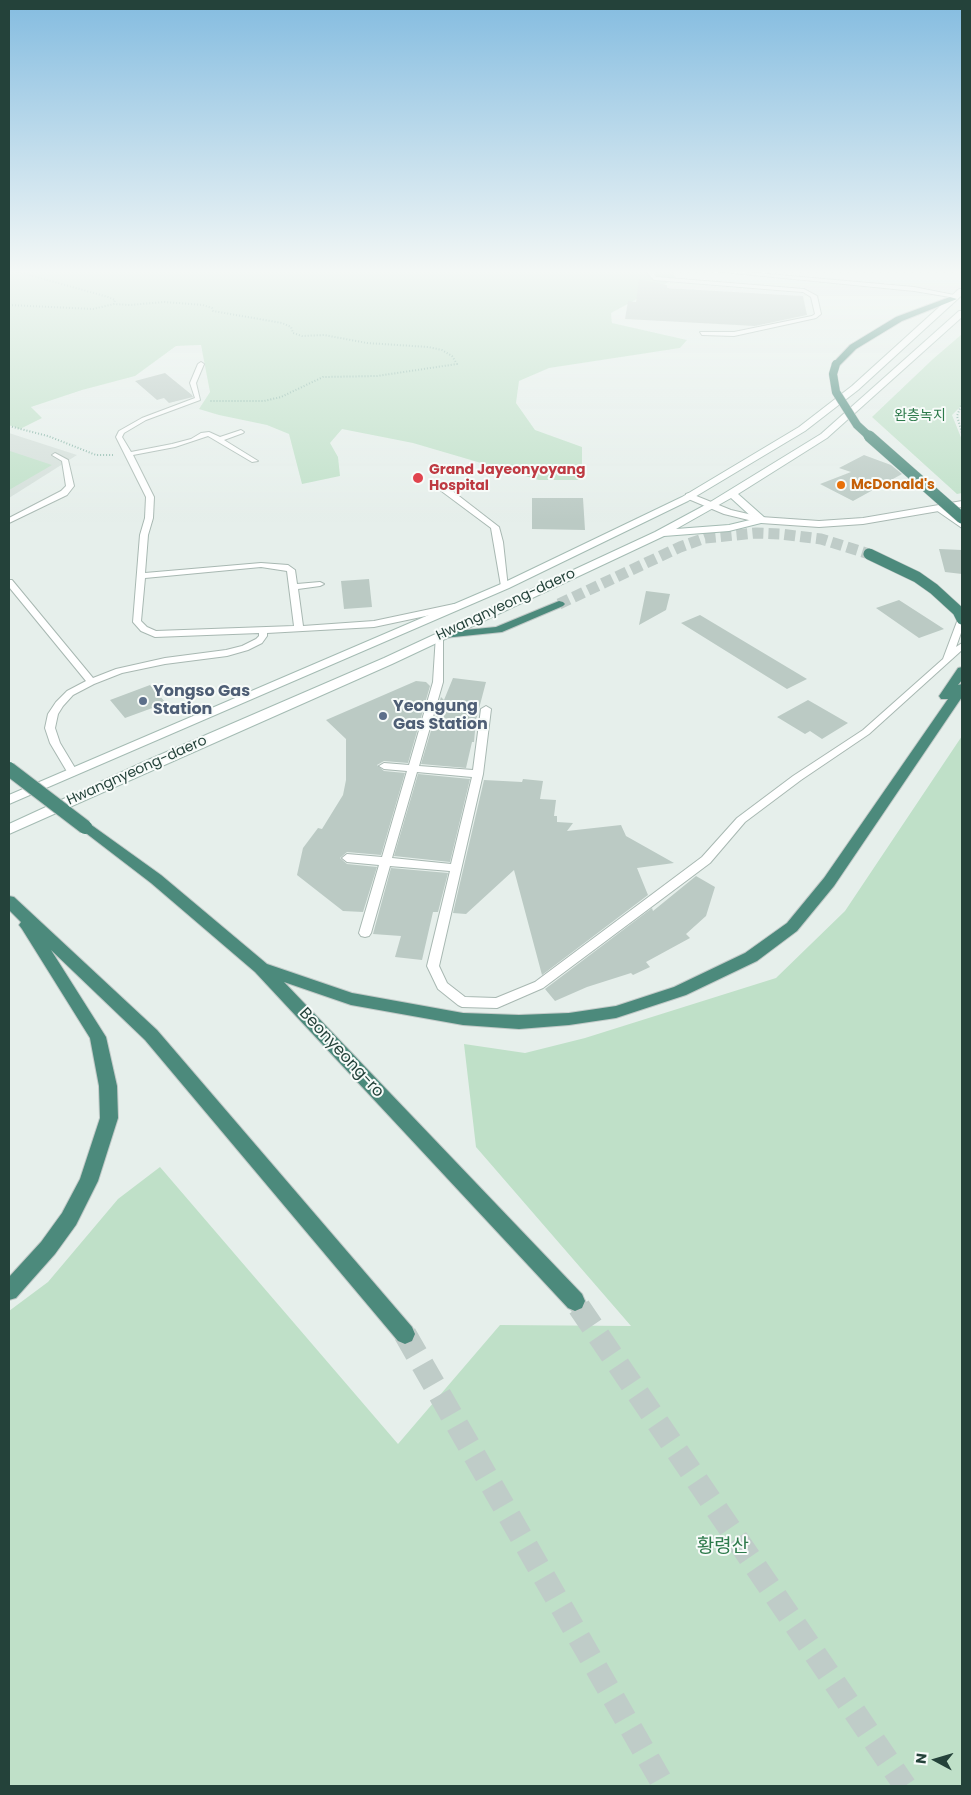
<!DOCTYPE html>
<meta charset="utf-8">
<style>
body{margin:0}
#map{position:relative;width:971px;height:1795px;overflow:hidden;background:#e6efeb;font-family:Poppins,sans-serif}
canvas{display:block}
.frame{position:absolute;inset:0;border:10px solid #24423a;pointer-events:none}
.north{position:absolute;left:911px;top:1735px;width:50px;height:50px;-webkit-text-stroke:4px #f7fbf9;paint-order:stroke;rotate:276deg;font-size:14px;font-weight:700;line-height:20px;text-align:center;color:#24423a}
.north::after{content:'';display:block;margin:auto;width:18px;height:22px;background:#24423a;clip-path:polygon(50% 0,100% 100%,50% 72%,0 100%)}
</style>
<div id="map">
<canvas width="971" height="1795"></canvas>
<div class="frame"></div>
<div class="north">N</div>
</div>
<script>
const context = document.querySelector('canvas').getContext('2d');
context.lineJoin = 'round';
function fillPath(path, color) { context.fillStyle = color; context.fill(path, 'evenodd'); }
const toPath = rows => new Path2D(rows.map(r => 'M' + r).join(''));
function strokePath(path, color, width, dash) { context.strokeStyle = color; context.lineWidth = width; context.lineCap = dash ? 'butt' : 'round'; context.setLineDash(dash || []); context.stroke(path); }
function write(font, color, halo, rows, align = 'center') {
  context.font = font + ' Poppins,"Noto Sans KR",sans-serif'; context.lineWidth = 4; context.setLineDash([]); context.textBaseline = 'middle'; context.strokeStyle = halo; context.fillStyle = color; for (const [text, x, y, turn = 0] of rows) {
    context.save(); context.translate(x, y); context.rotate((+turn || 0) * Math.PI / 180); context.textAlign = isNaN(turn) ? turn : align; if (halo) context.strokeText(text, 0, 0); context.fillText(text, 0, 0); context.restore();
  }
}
const built = toPath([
 [9,433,77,455,9,498]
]);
const green = toPath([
 [9,271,672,271,676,278,611,313,612,323,687,340,680,348,549,368,519,381,516,403,535,430,582,447,582,480,539,480,413,443,342,429,330,443,338,457,340,476,302,484,289,434,267,425,219,415,199,409,210,392,201,345,176,346,135,376,82,390,31,407,42,418,20,429,9,425],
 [962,334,962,405,952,415,962,440,962,493,957,494,872,417,933,359],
 [9,452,10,451,52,465,9,490],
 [962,736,962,1786,9,1786,9,1311,48,1282,118,1199,160,1167,398,1444,500,1325,631,1326,476,1147,464,1044,525,1053,585,1038,776,978,845,911]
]);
const building = toPath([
 [639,279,667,285,667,288,803,296,807,315,755,326,625,319,628,301,636,302],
 [165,373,192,395,193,397,169,403,164,398,157,400,135,381],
 [864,455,891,465,902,474,853,501,820,484,851,472,839,468],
 [532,498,583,498,585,530,532,529],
 [939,549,962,550,962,574,945,572],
 [369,579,372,607,344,609,341,581],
 [646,591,670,594,666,610,639,625],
 [899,600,944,629,919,638,876,608],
 [700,615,807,679,787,689,681,623],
 [453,678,486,682,476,720,474,742,472,742,466,768,421,764,441,697,444,700],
 [416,681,426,682,430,686,408,763,384,761,377,765,384,771,405,773,381,855,347,852,340,858,347,864,377,867,363,912,343,911,297,875,303,848,318,828,322,829,343,795,346,780,346,739,326,720],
 [150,685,166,703,125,718,110,700],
 [808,700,848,723,822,739,810,731,805,734,777,717],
 [418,774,470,779,450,862,394,856],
 [523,779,543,781,540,799,556,800,554,816,557,816,557,822,573,823,567,831,621,825,626,836,674,863,637,868,648,895,542,975,514,870,466,914,453,913,484,780,522,782],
 [391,868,448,873,438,912,433,912,422,960,395,957,401,936,373,934],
 [696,876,715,887,706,916,686,934,690,938,646,962,650,967,633,975,631,973,587,987,555,1001,545,989,652,908,653,911]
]);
const trunkTunnelFar2 = toPath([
 [559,604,680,547,705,538,756,533,780,534,821,539,869,554]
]);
const trunkTunnelFar1 = toPath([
 [575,1301,580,1308]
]);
const trunkTunnel = toPath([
 [579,1307,905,1786],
 [405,1334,664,1786]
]);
const path = toPath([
 [15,271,108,297,115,300,114,304],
 [9,305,93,309,114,304,130,305,165,302,203,305,212,308,213,311,282,323,291,327,293,333,302,336,324,335,367,343,428,347,442,350,452,356,457,364,377,376,323,377,281,397,264,401,209,401],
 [962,403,957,416,962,433],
 [9,426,48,436,96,455,113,455]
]);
const service = toPath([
 [646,271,652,271,656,277,804,289,817,296,821,314,816,318,734,336,702,335,700,332,734,332,812,316,815,314,811,297,803,292,789,291,654,280,646,271],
 [713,271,734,271,914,287,959,296,956,298,914,291,713,271],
 [201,362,204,364,196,383,200,400,146,420,124,433,122,437,131,452,172,444,191,439,201,433,209,432,220,437,241,430,244,432,243,433,224,440,258,461,252,462,208,436,175,447,133,455,154,497,153,518,148,535,145,573,261,563,288,565,295,570,297,584,320,582,324,584,320,586,298,589,303,626,374,621,454,604,458,607,454,610,374,627,267,633,267,636,262,643,248,650,227,656,165,664,122,673,94,684,73,695,63,706,58,714,55,728,60,743,78,773,73,776,69,775,50,743,45,728,48,714,56,702,67,691,86,681,9,587,9,580,12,580,93,678,116,669,165,658,226,650,242,646,256,639,259,636,259,633,155,637,141,631,133,622,140,535,145,518,146,497,116,437,119,431,142,418,195,398,190,383,198,364,201,362],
 [261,567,287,571,294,626,156,631,147,627,141,621,145,578,261,567],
 [55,453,68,460,74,486,67,495,9,523,9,518,61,491,66,486,62,461,52,455,55,453],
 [440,486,446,486,499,527,503,542,508,588,501,586,491,528,440,490,440,486],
 [936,506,942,506,962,522,962,528,936,510,936,506],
 [962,616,962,630,956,647,962,643,962,650,869,734,801,780,745,822,710,863,543,988,497,1008,462,1007,458,1005,438,989,427,966,450,871,390,866,371,933,369,936,365,937,361,936,359,933,379,865,347,862,342,858,347,854,382,857,407,771,384,769,379,766,384,763,409,765,433,682,436,635,439,634,443,637,443,682,419,766,473,770,481,709,486,706,491,709,483,774,439,966,447,983,465,997,496,998,535,982,702,857,737,818,793,776,863,730,943,659,958,619,962,616],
 [417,772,472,777,451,864,392,858,417,772]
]);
const tertiary = toPath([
 [689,493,731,510,761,517,819,521,863,518,962,501,962,507,863,524,819,527,761,523,724,514,686,498,686,494,689,493]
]);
const secondary = toPath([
 [959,289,962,289,962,295,858,390,805,431,688,501,509,588,9,804,9,795,501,584,682,497,799,427,852,386,959,289],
 [959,311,962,311,962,317,827,438,738,494,765,518,765,522,729,531,664,536,392,664,9,834,9,824,148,760,384,658,655,532,707,504,821,434,959,311],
 [731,498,754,519,729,525,676,529,731,498]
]);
const trunk = toPath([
 [950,297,957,299,902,321,856,349,839,366,832,364,850,345,896,317,950,297],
 [559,601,563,602,565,604,563,606,502,632,444,638,438,635,444,632,496,627,559,601],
 [962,667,962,680,958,685,962,684,962,697,834,886,797,931,757,961,686,995,616,1018,569,1025,519,1029,463,1025,351,1005,284,982,582,1294,585,1301,582,1308,575,1311,568,1308,255,972,151,883,78,827,80,824,90,824,161,875,267,964,352,993,463,1013,519,1015,569,1013,616,1006,674,987,745,953,787,923,824,878,948,699,941,699,939,696,958,668,962,667],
 [9,896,14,897,157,1030,412,1327,415,1334,412,1341,405,1344,398,1341,145,1040,51,950,106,1037,117,1086,118,1118,98,1181,76,1225,55,1254,16,1298,9,1300,9,1277,41,1242,62,1213,80,1179,100,1118,99,1086,90,1038,22,929,19,925,21,922,9,910,9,896]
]);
const trunkBridgeFar2 = toPath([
 [836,364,833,374,836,392,857,425,870,437]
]);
const trunkBridgeFar1 = toPath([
 [869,436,962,518],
 [869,554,917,577,934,589,958,611,962,619]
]);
const trunkBridge = toPath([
 [9,769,85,827]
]);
const markers = [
 [418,478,6,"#e0444e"],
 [841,485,5,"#e8710a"],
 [143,701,5,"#5c6f8a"],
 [383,716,5,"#5c6f8a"]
];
const farParknames = [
 ["완층녹지",920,416]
];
const farHealthnames = [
 ["Grand Jayeonyoyang",429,470],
 ["Hospital",429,486]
];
const farFoodnames = [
 ["McDonald's",851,485]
];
const farStreetnames = [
 ["Hwangnyeong-daero",506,605,-25],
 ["Hwangnyeong-daero",137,771,-24]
];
const serviceNames = [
 ["Yongso Gas",153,692],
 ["Station",153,710],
 ["Yeongung",393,707],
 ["Gas Station",393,725]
];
const streetNames = [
 ["Beonyeong-ro",341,1053,47]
];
const nearParknames = [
 ["황령산",723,1547]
];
fillPath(built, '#d4dfda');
fillPath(green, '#bfe0c8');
fillPath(building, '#bbcac4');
strokePath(trunkTunnelFar2, '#bfccc8', 11, [11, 5]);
strokePath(trunkTunnelFar1, '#bfccc8', 18, [18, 9]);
strokePath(trunkTunnel, '#bfccc8', 23, [23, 12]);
strokePath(service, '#a8b8b2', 2);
strokePath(tertiary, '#a8b8b2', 2);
strokePath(secondary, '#a4bbb3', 2);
strokePath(trunk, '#c2cac8', 2);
strokePath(path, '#86b3a5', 2, [1, 2]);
fillPath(service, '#fff');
fillPath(tertiary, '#fff');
fillPath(secondary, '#fff');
fillPath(trunk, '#4c8a7c');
strokePath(trunkBridgeFar2, '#c2cac8', 9, []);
strokePath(trunkBridgeFar1, '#c2cac8', 12, []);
strokePath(trunkBridge, '#c2cac8', 16, []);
strokePath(trunkBridgeFar2, '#4c8a7c', 8);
strokePath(trunkBridgeFar1, '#4c8a7c', 11);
strokePath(trunkBridge, '#4c8a7c', 14);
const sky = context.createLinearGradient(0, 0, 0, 522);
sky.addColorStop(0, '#84bce0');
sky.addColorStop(0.52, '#f4f8f6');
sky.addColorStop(1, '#f4f8f600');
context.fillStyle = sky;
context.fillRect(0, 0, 971, 522);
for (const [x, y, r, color] of markers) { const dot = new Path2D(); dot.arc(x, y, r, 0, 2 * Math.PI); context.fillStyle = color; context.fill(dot); strokePath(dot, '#f7fbf9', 2); }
write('14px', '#2d7a4b', '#f7fbf9', farParknames);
write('bold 14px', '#be3a42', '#f7fbf9', farHealthnames, 'left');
write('bold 14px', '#c56008', '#f7fbf9', farFoodnames, 'left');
write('14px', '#24423a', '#f7fbf9', farStreetnames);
write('bold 16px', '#4e5e75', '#f7fbf9', serviceNames, 'left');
write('16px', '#24423a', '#f7fbf9', streetNames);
write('19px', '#2d7a4b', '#f7fbf9', nearParknames);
</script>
